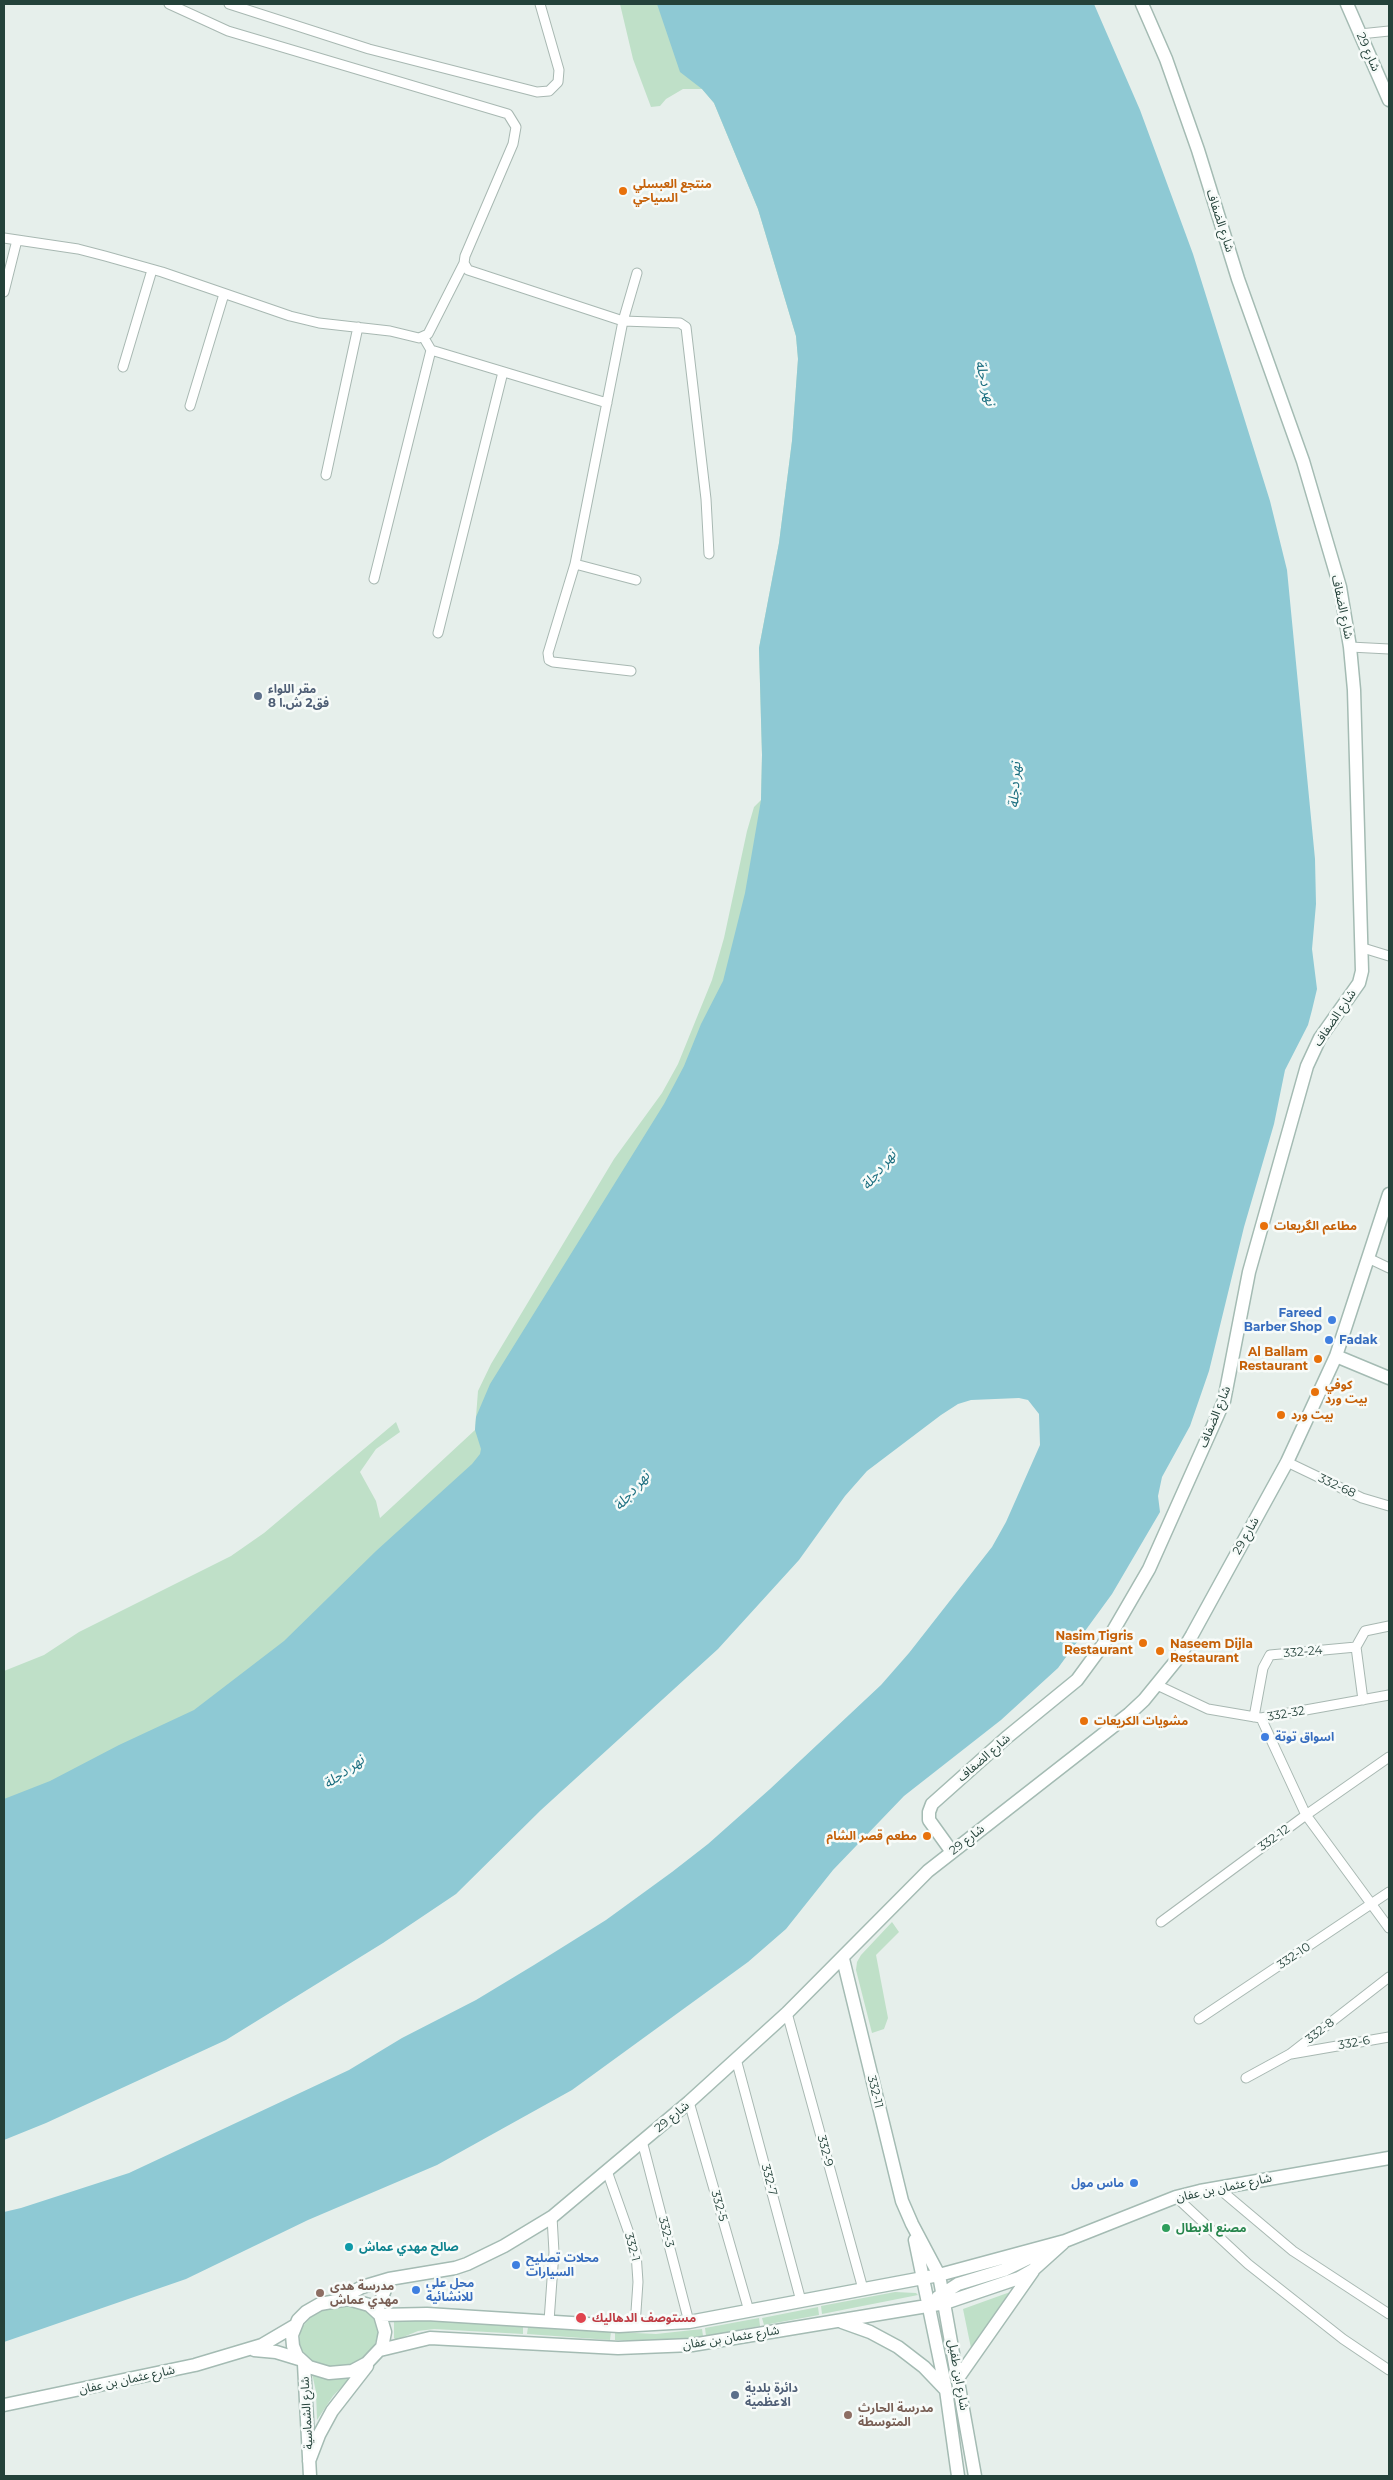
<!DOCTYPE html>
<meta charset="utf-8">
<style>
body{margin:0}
#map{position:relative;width:1393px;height:2480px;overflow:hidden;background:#e6efeb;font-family:Montserrat,sans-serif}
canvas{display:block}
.frame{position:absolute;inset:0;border:5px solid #24423a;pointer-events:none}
</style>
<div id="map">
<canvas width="1393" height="2480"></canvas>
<div class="frame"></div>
</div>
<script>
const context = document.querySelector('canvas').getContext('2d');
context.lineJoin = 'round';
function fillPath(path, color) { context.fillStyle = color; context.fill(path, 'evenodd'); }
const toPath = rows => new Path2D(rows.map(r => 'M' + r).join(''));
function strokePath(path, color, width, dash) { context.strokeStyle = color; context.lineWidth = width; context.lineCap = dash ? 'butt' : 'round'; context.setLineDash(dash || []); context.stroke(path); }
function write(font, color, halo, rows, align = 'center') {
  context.font = font + ' Montserrat,"Noto Sans Arabic",sans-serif'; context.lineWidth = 5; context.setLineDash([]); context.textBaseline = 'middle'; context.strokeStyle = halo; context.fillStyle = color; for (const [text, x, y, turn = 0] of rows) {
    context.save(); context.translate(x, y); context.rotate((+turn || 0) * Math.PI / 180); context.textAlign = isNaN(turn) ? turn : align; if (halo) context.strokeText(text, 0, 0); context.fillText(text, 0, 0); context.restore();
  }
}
const green = toPath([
 [620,4,674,4,703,64,807,333,784,807,704,1037,501,1438,247,1689,4,1807,4,1671,44,1655,79,1632,231,1556,264,1533,396,1422,400,1432,376,1449,360,1472,376,1501,380,1518,475,1430,478,1391,491,1364,614,1159,662,1093,678,1064,712,980,724,938,747,831,754,807,761,800,762,755,759,648,779,543,792,441,798,359,796,336,758,209,714,103,702,89,683,89,666,99,660,106,651,107,633,59],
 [892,1922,899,1932,876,1955,888,2018,884,2029,872,2033,856,1970,857,1962,861,1955],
 [1013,2291,1013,2294,971,2348,963,2309],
 [895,2292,916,2293,918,2295,822,2314,821,2306],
 [349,2304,366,2310,375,2320,378,2334,374,2347,365,2357,352,2365,334,2369,315,2365,300,2348,300,2334,303,2326,313,2315,325,2308],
 [818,2307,819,2315,764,2325,762,2318],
 [759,2318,760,2326,706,2336,705,2328],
 [396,2319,523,2326,523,2334,434,2329,418,2331,396,2340,394,2338,394,2320],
 [528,2327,611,2332,610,2340,527,2334],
 [702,2329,703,2336,673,2340,642,2342,615,2340,615,2332,656,2334],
 [357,2371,333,2396,317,2420,316,2392,312,2373]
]);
const water = toPath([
 [657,4,1094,4,1140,110,1193,254,1270,501,1287,570,1315,859,1316,904,1312,949,1317,989,1312,1010,1308,1025,1285,1070,1274,1124,1244,1227,1209,1371,1190,1426,1162,1477,1158,1496,1160,1512,1112,1594,1058,1668,1001,1720,904,1796,833,1870,786,1929,748,1962,572,2090,437,2165,308,2220,186,2279,4,2342,4,2212,21,2208,129,2173,349,2070,402,2038,476,2000,534,1965,606,1920,672,1872,708,1844,770,1789,881,1685,909,1653,992,1547,1006,1522,1040,1445,1039,1414,1028,1400,1019,1398,971,1400,958,1404,941,1415,867,1471,845,1496,799,1560,718,1649,541,1810,456,1894,383,1943,226,2040,46,2123,4,2140,4,1799,50,1781,119,1745,194,1710,284,1641,376,1551,472,1464,480,1454,481,1449,475,1430,476,1417,490,1384,664,1104,684,1066,701,1024,723,981,745,893,761,800,762,755,759,648,779,543,792,441,798,359,796,336,758,209,714,103,702,89,680,72]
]);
const street = toPath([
 [169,4,228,31,508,114,516,127,513,144,465,256,464,263,468,270,623,321,680,323,686,327,706,499,709,554],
 [229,4,369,49,537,92,549,91,558,82,559,70,540,4],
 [1360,34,1389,31],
 [4,238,78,249,105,256,162,272,290,316,319,323,390,331,419,338,428,334,464,263],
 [4,292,17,240],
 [424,338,431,350,607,403],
 [123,367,152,270],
 [190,406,224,294],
 [326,475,358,327],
 [575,564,636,580],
 [374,579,431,350],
 [438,633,503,372],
 [1350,647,1389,649],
 [631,671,553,662,549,660,548,653,575,564,623,321,637,273],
 [1363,948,1389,956],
 [1368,1258,1389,1268],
 [1287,1462,1362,1498,1389,1506],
 [1356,1647,1363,1700],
 [1157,1685,1208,1709,1261,1718,1389,1695],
 [1254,1717,1263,1668,1270,1655,1356,1647,1365,1631,1389,1626],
 [1261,1718,1306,1815,1389,1928],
 [1161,1922,1306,1815,1389,1757],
 [787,2013,863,2289],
 [1199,2019,1389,1892],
 [1291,2054,1389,2037],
 [736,2059,801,2301],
 [1246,2078,1290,2054,1389,1977],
 [689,2102,749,2311],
 [642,2141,689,2322],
 [607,2171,636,2253,638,2282,635,2326],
 [1217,2187,1293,2251,1389,2314],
 [1176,2197,1248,2264,1343,2339,1389,2370],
 [549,2321,554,2252,552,2217]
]);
const secondary = toPath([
 [1347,4,1389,100],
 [1336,1356,1389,1378],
 [952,1852,929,1820,929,1812,932,1804,1006,1738,1077,1680,1113,1631,1149,1569,1224,1401,1249,1272,1307,1066,1320,1038,1359,983,1362,971,1354,690,1350,647,1340,587,1303,461,1238,279,1198,150,1166,59,1142,4],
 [843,1959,902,2201,912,2224,939,2275,975,2476],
 [915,2240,946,2390,958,2476],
 [938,2297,958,2284,1004,2270,1039,2253],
 [340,2299,362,2287,389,2279,455,2268,467,2264,504,2246,552,2217,689,2102,787,2013,928,1871,1129,1714,1144,1700,1179,1657,1192,1635,1287,1462,1336,1356,1389,1194],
 [348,2299,369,2305,380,2315,385,2332,382,2347,367,2363,352,2371,329,2373,309,2367,297,2356,293,2346,292,2335,298,2320,306,2312,320,2304,348,2299],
 [377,2311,389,2279],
 [380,2315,427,2314,619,2326,689,2322,939,2275,1065,2241,1176,2197,1200,2191,1389,2158],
 [842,2322,870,2332,898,2347,924,2367,945,2389],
 [254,2350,276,2352,299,2359],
 [380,2350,430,2338,618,2348,692,2345,945,2303,1019,2278,1033,2270,1063,2243],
 [304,2364,310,2476],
 [958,2378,1033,2271],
 [4,2405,195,2365,262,2345,296,2325],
 [309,2461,319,2435,332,2411,367,2366]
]);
const markers = [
 [623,191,5,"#e8710a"],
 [258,696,5,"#5c6f8a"],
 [1264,1226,5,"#e8710a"],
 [1332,1320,5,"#3f7fe0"],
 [1329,1340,5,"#3f7fe0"],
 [1318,1359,5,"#e8710a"],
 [1315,1392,5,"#e8710a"],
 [1281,1415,5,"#e8710a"],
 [1143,1643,5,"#e8710a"],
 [1160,1651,5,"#e8710a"],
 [1084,1721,5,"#e8710a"],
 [1265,1737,5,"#3f7fe0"],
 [927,1836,5,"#e8710a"],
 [1134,2183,5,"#3f7fe0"],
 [1166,2228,5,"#2e9e5b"],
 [349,2247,5,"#0f9aa8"],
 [516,2265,5,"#3f7fe0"],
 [416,2290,5,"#3f7fe0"],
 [320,2293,5,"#8d6e63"],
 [581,2318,6,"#e0444e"],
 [735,2395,5,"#5c6f8a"],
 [848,2415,5,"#8d6e63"]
];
const streetNames = [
 ["شارع 29",1368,52,66],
 ["شارع الضفاف",1220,221,72],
 ["شارع الضفاف",1342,607,78],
 ["شارع الضفاف",1335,1018,-56],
 ["شارع الضفاف",1215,1417,-68],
 ["332-68",1337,1486,25],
 ["شارع 29",1246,1536,-61],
 ["332-24",1303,1652,-5],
 ["332-32",1286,1714,-10],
 ["شارع الضفاف",984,1758,-41],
 ["332-12",1274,1838,-36],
 ["شارع 29",967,1840,-38],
 ["332-10",1294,1956,-34],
 ["332-8",1320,2031,-38],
 ["332-6",1354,2043,-10],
 ["332-11",875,2092,76],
 ["شارع 29",672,2117,-40],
 ["332-9",825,2151,75],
 ["332-7",769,2180,75],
 ["شارع عثمان بن عفان",1224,2188,-12],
 ["332-5",719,2206,74],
 ["332-3",666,2232,76],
 ["332-1",632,2247,75],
 ["شارع عثمان بن عفان",731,2338,-9],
 ["شارع ابن طفيل",958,2375,80],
 ["شارع عثمان بن عفان",127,2380,-12],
 ["شارع الشماسية",307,2413,-93]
];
const foodNames = [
 ["منتجع العبسلي",633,184],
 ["السياحي",633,198],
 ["مطاعم الگريعات",1274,1226],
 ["Al Ballam",1308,1352,"right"],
 ["Restaurant",1308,1366,"right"],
 ["كوفي",1325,1385],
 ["بيت ورد",1325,1399],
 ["بيت ورد",1291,1415],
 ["Nasim Tigris",1133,1636,"right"],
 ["Restaurant",1133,1650,"right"],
 ["Naseem Dijla",1170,1644],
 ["Restaurant",1170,1658],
 ["مشويات الكريعات",1094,1721],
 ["مطعم قصر الشام",917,1836,"right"]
];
const serviceNames = [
 ["مقر اللواء",268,689],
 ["8 فق2 ش.ا",268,703],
 ["دائرة بلدية",745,2388],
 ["الاعظمية",745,2402]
];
const shopNames = [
 ["Fareed",1322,1313,"right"],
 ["Barber Shop",1322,1327,"right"],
 ["Fadak",1339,1340],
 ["اسواق توتة",1275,1737],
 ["ماس مول",1124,2183,"right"],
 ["محلات تصليح",526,2258],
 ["السيارات",526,2272],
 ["محل علي",426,2283],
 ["للانشائية",426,2297]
];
const leisureNames = [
 ["مصنع الابطال",1176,2228]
];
const cultureNames = [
 ["صالح مهدي عماش",359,2247]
];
const educationNames = [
 ["مدرسة هدى",330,2286],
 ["مهدي عماش",330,2300],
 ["مدرسة الحارث",858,2408],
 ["المتوسطة",858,2422]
];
const healthNames = [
 ["مستوصف الدهاليك",592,2318]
];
const waterNames = [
 ["نهر دجلة",985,383,76],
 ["نهر دجلة",1015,785,-87],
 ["نهر دجلة",879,1170,-51],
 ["نهر دجلة",632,1491,-49],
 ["نهر دجلة",344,1772,-36]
];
fillPath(green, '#bfe0c8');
fillPath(water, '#8ec9d4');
strokePath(street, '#a8b8b2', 11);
strokePath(secondary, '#a4bbb3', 15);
strokePath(street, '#fff', 9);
strokePath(secondary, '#fff', 12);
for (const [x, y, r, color] of markers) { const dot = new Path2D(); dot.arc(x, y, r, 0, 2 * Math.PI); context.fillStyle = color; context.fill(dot); strokePath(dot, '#f7fbf9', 2); }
write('12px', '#24423a', '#f7fbf9', streetNames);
write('bold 12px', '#c56008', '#f7fbf9', foodNames, 'left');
write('bold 12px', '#4e5e75', '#f7fbf9', serviceNames, 'left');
write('bold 12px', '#366cbe', '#f7fbf9', shopNames, 'left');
write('bold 12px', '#27864d', '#f7fbf9', leisureNames, 'left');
write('bold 12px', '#0d838f', '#f7fbf9', cultureNames, 'left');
write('bold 12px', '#785e54', '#f7fbf9', educationNames, 'left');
write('bold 12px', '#be3a42', '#f7fbf9', healthNames, 'left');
write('italic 14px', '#1c6f80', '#f7fbf9', waterNames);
</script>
